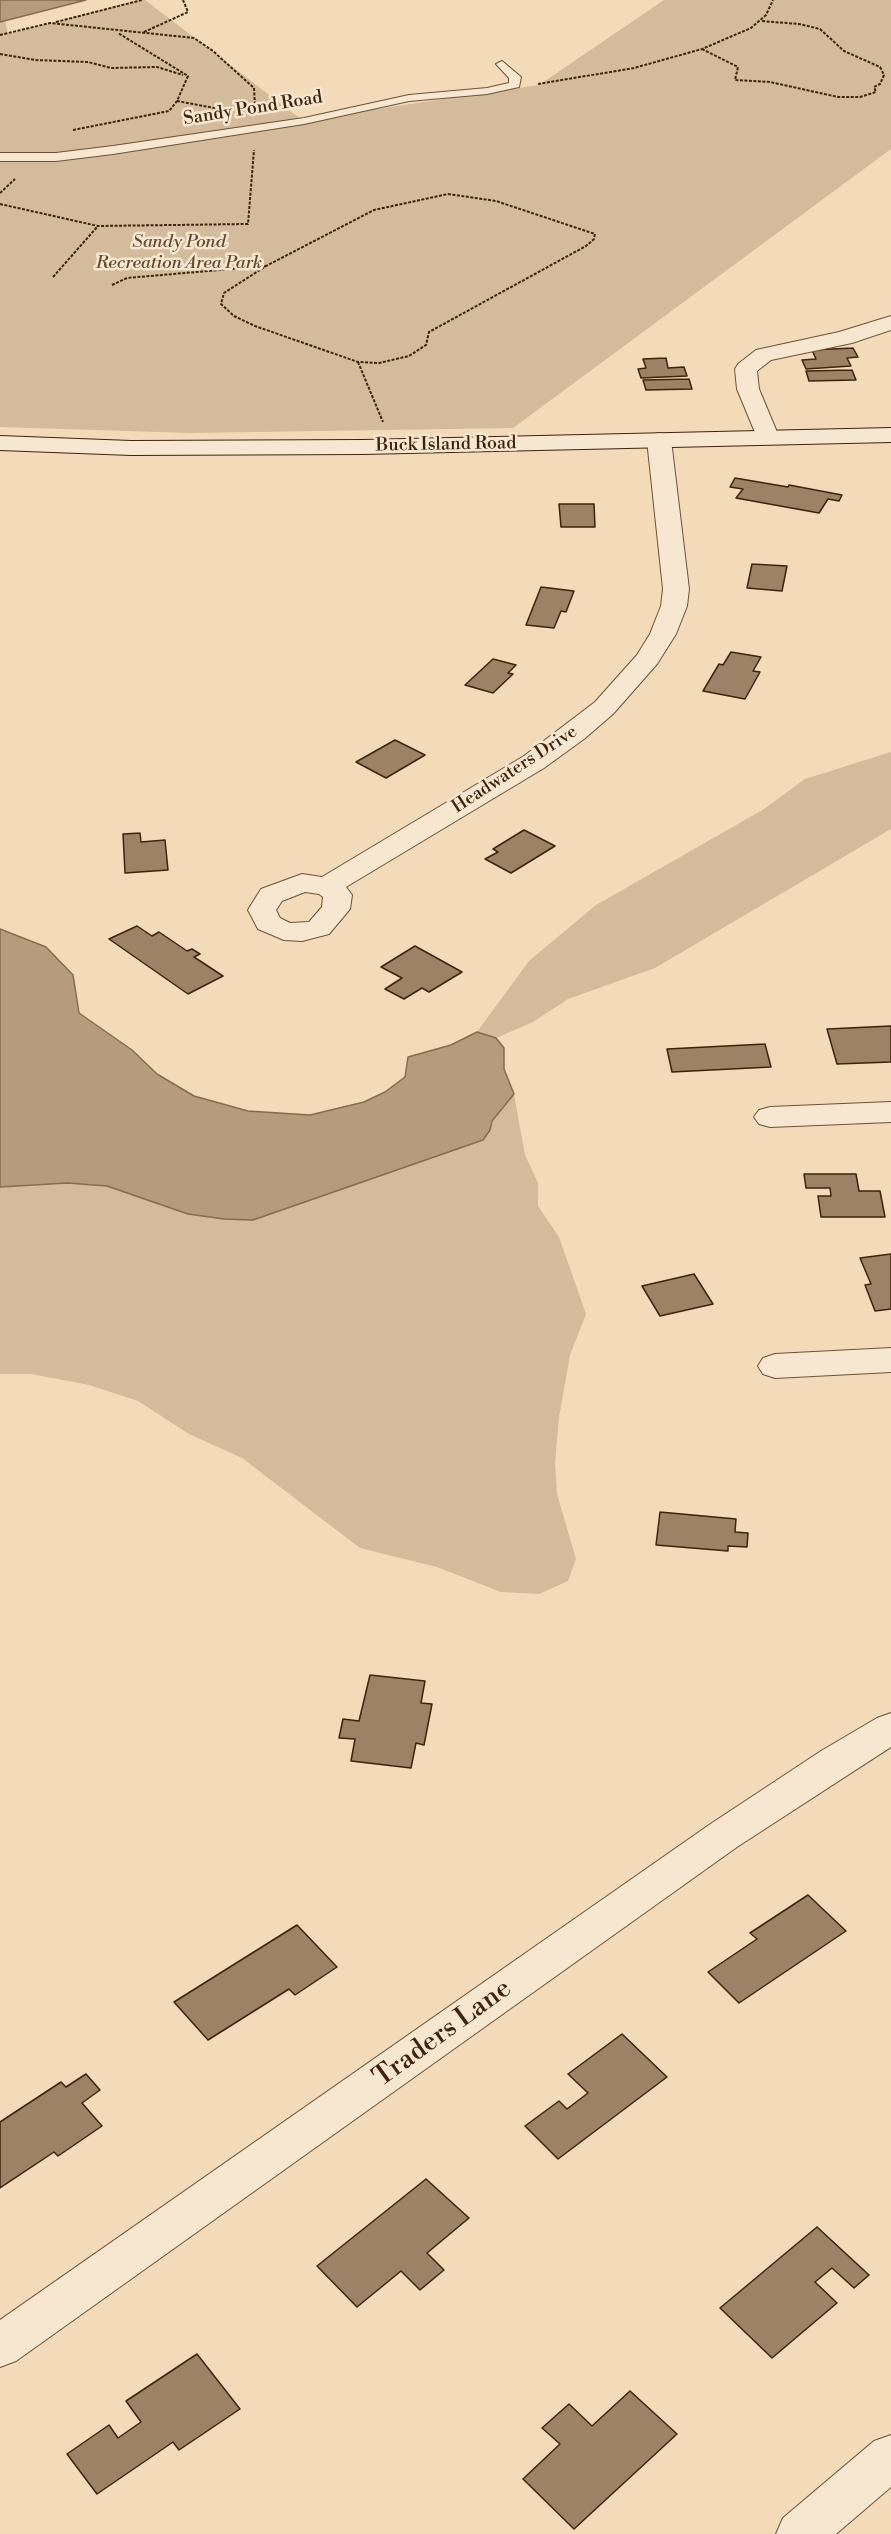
<!DOCTYPE html>
<style>
body{margin:0}
canvas{display:block;background:#f3dab8}
</style>
<canvas width="891" height="2534"></canvas>
<script>
const context = document.querySelector('canvas').getContext('2d');
context.lineJoin = 'round';
function fillPath(path, color) { context.fillStyle = color; context.fill(path, 'evenodd'); }
const toPath = rows => new Path2D(rows.map(r => 'M' + r).join(''));
function strokePath(path, color, width, dash) { context.strokeStyle = color; context.lineWidth = width; context.lineCap = dash ? 'butt' : 'round'; context.setLineDash(dash || []); context.stroke(path); }
function write(font, color, halo, rows, align = 'center') {
  context.font = font + ' "Libre Bodoni",serif'; context.lineWidth = 5; context.setLineDash([]); context.textBaseline = 'middle'; context.strokeStyle = halo; context.fillStyle = color; for (const [text, x, y, turn = 0] of rows) {
    context.save(); context.translate(x, y); context.rotate((+turn || 0) * Math.PI / 180); context.textAlign = isNaN(turn) ? turn : align; if (halo) context.strokeText(text, 0, 0); context.fillText(text, 0, 0); context.restore();
  }
}
const green = toPath([
 [138,0,145,0,302,120,539,85,664,0,891,0,891,149,513,428,191,433,0,427,0,22,5,21,8,34],
 [891,752,891,829,655,968,568,999,533,1022,496,1038,477,1032,529,961,596,905,764,809,805,779],
 [514,1094,525,1155,538,1183,538,1206,559,1237,586,1314,570,1355,559,1417,555,1464,557,1494,576,1559,568,1581,539,1594,501,1592,437,1567,360,1548,242,1458,189,1434,138,1401,89,1385,31,1374,0,1374,0,1187,67,1183,107,1186,138,1196,253,1220,450,1151,490,1130,492,1121]
]);
const water = toPath([
 [0,0,86,0,0,22,0,0],
 [0,929,46,947,73,975,79,1013,132,1050,157,1074,194,1096,248,1111,310,1115,364,1102,385,1092,405,1077,408,1057,451,1045,477,1032,496,1038,504,1048,504,1069,514,1094,492,1121,490,1130,483,1140,253,1220,224,1219,188,1214,107,1186,67,1183,0,1187,0,929]
]);
const building = toPath([
 [853,348,858,357,847,358,851,366,806,369,802,360,816,359,812,350,853,348],
 [666,358,668,368,684,367,687,376,641,378,638,369,646,368,643,359,666,358],
 [852,370,856,380,809,381,806,371,852,370],
 [689,379,692,389,646,390,643,380,689,379],
 [735,478,788,487,789,485,842,495,839,501,828,499,819,513,736,498,743,489,730,487,735,478],
 [559,504,594,504,595,527,561,527,559,504],
 [752,564,787,566,782,591,747,588,752,564],
 [541,587,574,591,566,612,561,611,554,628,526,625,541,587],
 [731,652,761,657,753,671,760,672,745,699,703,691,719,664,723,665,731,652],
 [493,659,516,665,508,673,513,674,493,693,465,685,493,659],
 [395,740,425,755,386,778,356,762,395,740],
 [524,830,555,846,511,873,485,859,498,852,493,849,524,830],
 [140,833,141,842,165,840,168,870,125,873,123,834,140,833],
 [137,926,152,936,159,932,187,951,192,949,200,954,194,957,223,976,188,994,109,939,137,926],
 [415,946,462,972,429,992,422,988,404,999,385,989,402,978,381,967,415,946],
 [891,1026,891,1062,837,1064,827,1029,891,1026],
 [765,1044,771,1067,672,1072,667,1049,765,1044],
 [804,1174,856,1174,859,1191,880,1191,885,1217,821,1217,818,1196,831,1196,830,1188,806,1188,804,1174],
 [891,1254,891,1309,875,1311,865,1285,871,1284,860,1258,891,1254],
 [694,1274,713,1304,660,1316,642,1286,694,1274],
 [660,1512,736,1519,735,1532,748,1533,747,1547,728,1546,728,1551,656,1545,660,1512],
 [370,1675,425,1681,421,1703,432,1704,424,1745,416,1743,411,1768,351,1761,355,1739,339,1738,343,1719,359,1721,370,1675],
 [808,1895,846,1931,739,2003,708,1972,757,1939,750,1933,808,1895],
 [297,1925,337,1967,295,1995,289,1989,208,2040,174,2002,297,1925],
 [622,2034,667,2077,558,2159,525,2126,559,2101,567,2109,588,2093,568,2074,622,2034],
 [86,2074,100,2090,82,2103,102,2126,58,2156,54,2152,0,2188,0,2122,61,2082,66,2087,86,2074],
 [426,2179,469,2218,427,2253,444,2270,420,2290,401,2271,357,2307,317,2266,426,2179],
 [817,2227,869,2275,854,2288,832,2268,815,2282,837,2303,772,2358,720,2308,817,2227],
 [197,2354,240,2409,179,2450,173,2442,97,2494,67,2454,109,2425,118,2438,141,2422,126,2401,197,2354],
 [630,2391,677,2434,574,2529,523,2479,560,2444,542,2428,569,2404,592,2426,630,2391]
]);
const path = toPath([
 [56,22,142,0],
 [144,32,188,12,183,0],
 [0,35,50,23,194,38,213,51,254,88,255,106],
 [702,49,738,67,735,80,770,82,838,97,860,97,876,92,874,87,880,84,884,75,880,67,844,51,820,29,799,24,761,21],
 [0,54,35,60,88,62,111,68,157,67,183,75],
 [538,84,634,68,702,49,751,28,766,15,773,0],
 [177,101,225,110],
 [73,130,169,111,177,101,188,76,118,33],
 [0,193,15,179],
 [448,194,496,201,595,234,594,239,586,246,429,332,426,345,409,356,379,363,358,362,255,326,234,316,221,304,224,293,266,266,374,210,448,194],
 [0,204,98,226,248,224,254,150],
 [53,277,98,226],
 [112,285,127,278,266,266],
 [358,362,383,422]
]);
const service = toPath([
 [502,61,521,77,519,87,487,94,409,101,304,124,113,154,56,161,0,161,0,153,56,153,113,146,304,118,409,95,487,88,509,83,509,78,496,64,502,61]
]);
const minor = toPath([
 [891,316,891,330,852,343,771,360,757,371,759,389,779,437,775,442,759,442,737,389,735,369,738,364,756,350,839,332,891,316],
 [659,433,667,435,671,440,689,589,687,606,676,634,657,664,613,714,584,739,544,768,346,887,352,895,350,909,329,934,302,941,284,940,258,929,248,910,261,889,302,874,322,877,524,756,595,702,637,655,650,634,661,606,663,589,647,440,651,435,659,433],
 [305,892,319,894,323,897,322,907,309,922,290,923,280,918,276,910,282,901,305,892],
 [891,1102,891,1122,770,1127,759,1124,754,1117,759,1110,770,1107,891,1102],
 [891,1348,891,1372,775,1378,763,1374,758,1366,763,1358,775,1354,891,1348],
 [891,1713,891,1747,737,1847,16,2361,0,2367,0,2320,709,1825,821,1751,877,1718,891,1713],
 [891,2435,891,2487,836,2534,776,2534,783,2518,874,2441,891,2435]
]);
const secondary = toPath([
 [891,428,891,442,363,454,131,455,0,450,0,436,131,441,363,440,891,428]
]);
const farStreetnames = [
 ["Sandy Pond Road",253,109,-9],
 ["Buck Island Road",446,445,-1],
 ["Headwaters Drive",515,770,-33]
];
const farParknames = [
 ["Sandy Pond",179,243],
 ["Recreation Area Park",179,264]
];
const nearStreetnames = [
 ["Traders Lane",443,2034,-36]
];
fillPath(green, '#d4bb9b');
fillPath(water, '#b69c7d');
strokePath(water, '#866c4f', 1.5);
fillPath(building, '#9d8265');
strokePath(building, '#3f230b', 1.5);
strokePath(service, '#6c5136', 2);
strokePath(minor, '#6c5136', 2);
strokePath(secondary, '#3f230b', 2);
strokePath(path, '#3f230b', 2, [3, 1.5]);
fillPath(service, '#f7e7d1');
fillPath(minor, '#f7e7d1');
fillPath(secondary, '#f7e7d1');
write('18px', '#3f230b', '#f7e7d1', farStreetnames);
write('italic 18px', '#64492f', '#f7e7d1', farParknames);
write('27px', '#3f230b', '#f7e7d1', nearStreetnames);
</script>
